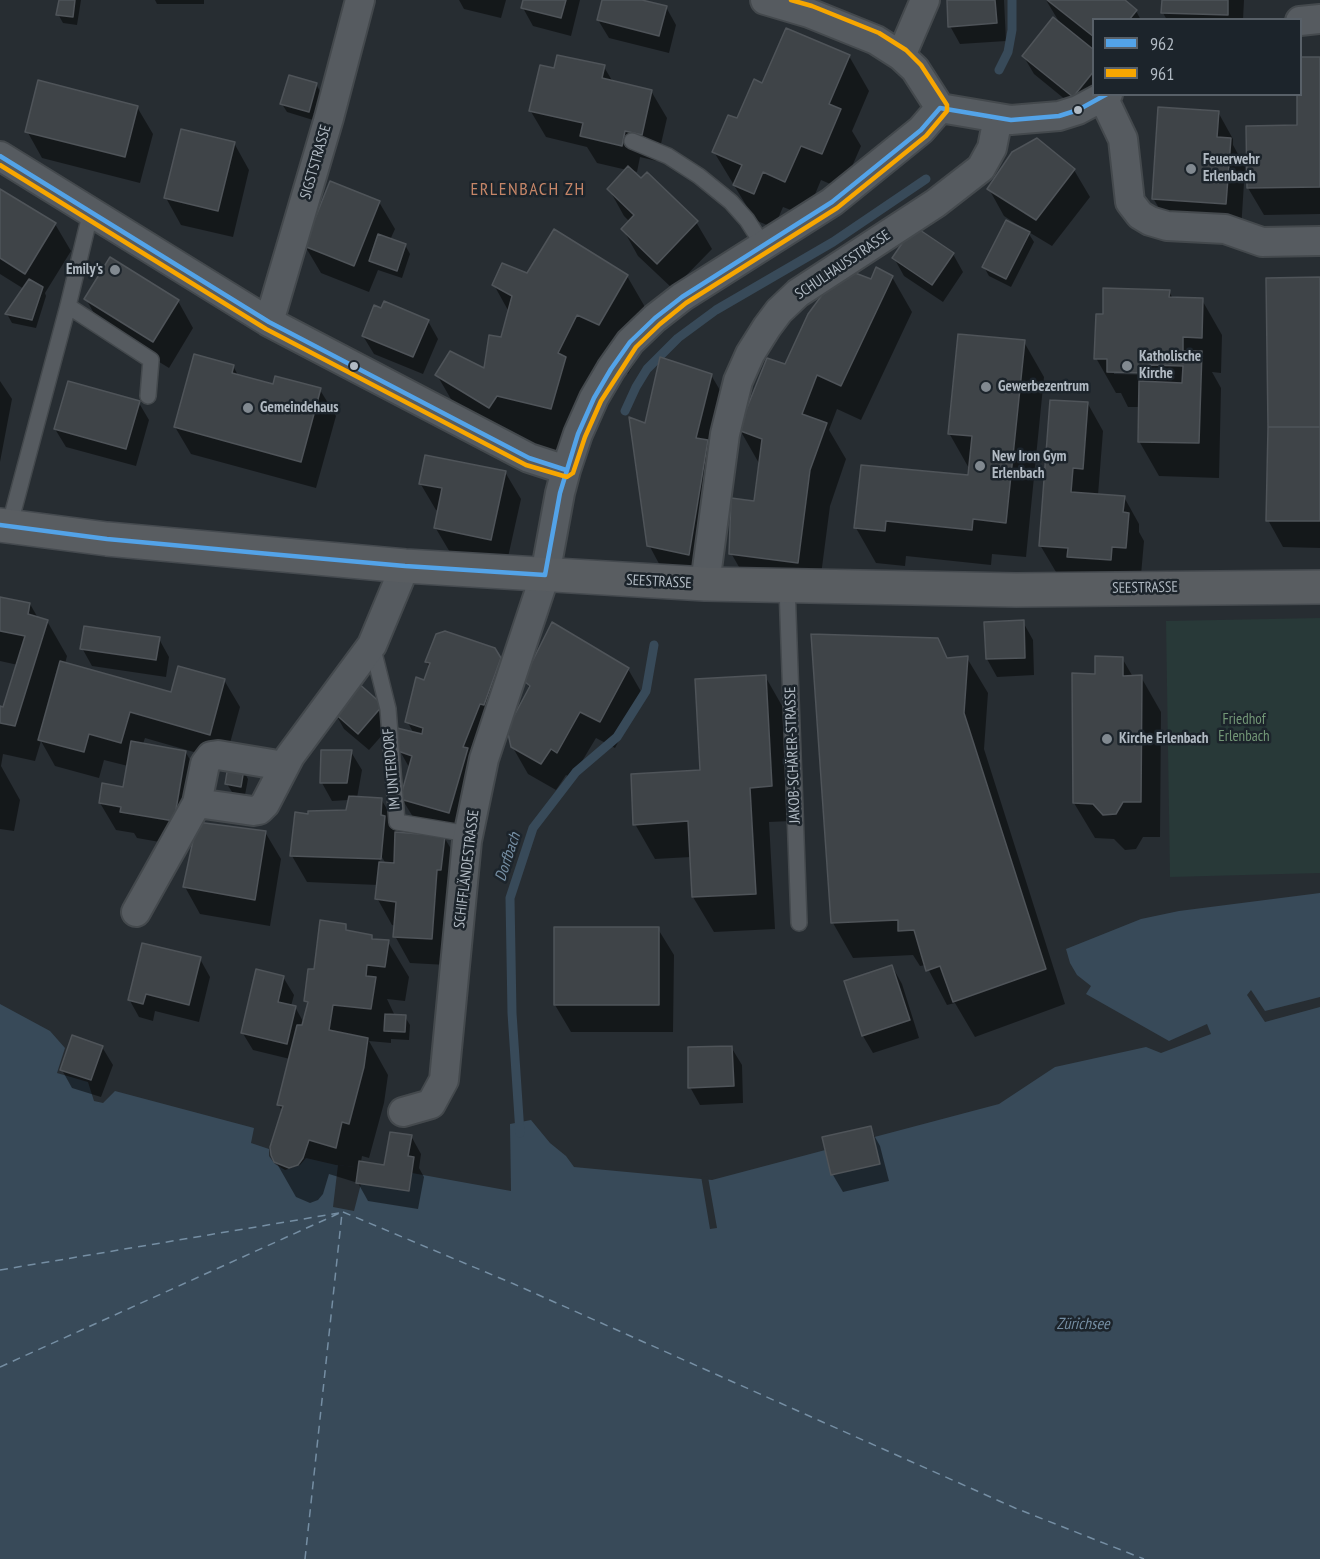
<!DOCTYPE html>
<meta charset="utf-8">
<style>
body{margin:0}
#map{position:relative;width:1320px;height:1559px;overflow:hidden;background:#272d32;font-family:"PT Sans Narrow",sans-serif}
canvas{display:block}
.legend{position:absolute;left:1092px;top:18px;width:210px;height:78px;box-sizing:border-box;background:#1c242b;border:2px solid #586068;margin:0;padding:8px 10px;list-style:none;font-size:18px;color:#b1bac3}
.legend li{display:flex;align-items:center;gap:12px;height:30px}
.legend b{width:30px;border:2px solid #586068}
</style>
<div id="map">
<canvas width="1320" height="1559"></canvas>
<ul class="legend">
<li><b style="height:8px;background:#53a3e8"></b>962</li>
<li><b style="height:8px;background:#f7a600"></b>961</li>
</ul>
</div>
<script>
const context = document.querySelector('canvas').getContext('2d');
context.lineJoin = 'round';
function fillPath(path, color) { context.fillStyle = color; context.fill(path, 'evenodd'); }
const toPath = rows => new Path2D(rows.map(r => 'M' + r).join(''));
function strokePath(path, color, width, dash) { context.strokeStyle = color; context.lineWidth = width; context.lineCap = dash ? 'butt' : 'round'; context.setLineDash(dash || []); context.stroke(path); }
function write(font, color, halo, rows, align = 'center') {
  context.font = font + ' "PT Sans Narrow",sans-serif'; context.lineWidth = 5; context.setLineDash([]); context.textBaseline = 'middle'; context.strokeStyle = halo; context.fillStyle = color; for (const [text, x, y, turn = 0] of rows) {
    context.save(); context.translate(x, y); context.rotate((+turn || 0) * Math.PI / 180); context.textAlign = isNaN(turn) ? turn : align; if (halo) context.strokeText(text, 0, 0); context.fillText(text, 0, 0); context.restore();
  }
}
const green = toPath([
 [1320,618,1320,873,1170,877,1166,621]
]);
const water = toPath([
 [1320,893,1320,997,1265,1011,1251,990,1247,995,1265,1022,1320,1007,1320,1559,0,1559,0,1004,50,1031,65,1048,57,1073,88,1082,94,1101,103,1103,115,1091,254,1128,251,1143,269,1149,269,1156,275,1164,285,1170,300,1165,306,1158,336,1165,412,1173,511,1191,510,1124,531,1120,550,1143,566,1156,574,1167,712,1180,999,1104,1055,1067,1146,1047,1161,1053,1211,1034,1207,1024,1169,1041,1086,994,1091,986,1077,975,1070,963,1066,949,1141,919,1179,911]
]);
const pier = toPath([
 [338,1165,365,1168,354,1211,333,1207],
 [701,1176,708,1177,717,1228,710,1229]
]);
const shadow = toPath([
 [60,0,81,0,77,25,63,23,58,14],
 [155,0,204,0,204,4,157,4],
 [459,0,506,0,501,18,464,9],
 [525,0,580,0,571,36,533,26,523,8],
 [603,0,636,0,666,7,676,25,669,53,609,38,598,20],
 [948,0,1004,0,1006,41,960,44,950,26],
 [1046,0,1122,0,1136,11,1141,20,1094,20,1094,94,1083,114,1034,74,1024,57,1061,25],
 [1163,0,1244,0,1243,20,1167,20,1163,13],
 [849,56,869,91,852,131,861,146,842,189,821,180,806,216,783,207,774,228,755,220,714,152,763,85],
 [1320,58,1320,214,1264,215,1248,188,1248,127,1299,126,1300,94],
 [604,67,613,82,651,91,667,118,657,161,640,157,637,172,630,170,696,222,712,249,673,289,638,256,623,229,630,222,624,216,609,189,627,170,597,163,587,147,546,137,530,110,556,70],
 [316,84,321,93,313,120,287,112,282,104],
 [137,107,153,134,140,183,42,158,27,131],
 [1218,112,1233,139,1233,145,1245,167,1241,230,1169,225,1153,198],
 [234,143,249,170,233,237,181,225,166,198],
 [1074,170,1090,197,1052,246,1027,231,1034,242,1011,287,989,276,984,267,1021,227,1004,216,989,189],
 [0,190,55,224,71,251,45,293,46,296,36,328,12,323,7,314,24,289,0,274],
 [379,202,395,229,390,240,405,245,410,254,402,278,378,270,369,292,321,273,305,246],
 [914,228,953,254,963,272,943,302,904,276,894,258],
 [528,275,627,276,656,326,628,374,606,364,579,458,518,457,466,425,437,375,485,370,502,338,509,312,494,285],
 [892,277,912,312,861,420,837,409,829,430,846,459,830,506,818,598,751,588,731,553,755,503,760,465,740,430,786,365,871,281],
 [1320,278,1320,548,1283,547,1268,520],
 [1169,291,1173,299,1202,300,1222,335,1221,373,1212,372,1221,388,1219,478,1159,476,1139,441,1140,407,1128,407,1121,393,1116,393,1096,358],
 [1114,371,1155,372,1155,375,1114,374],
 [86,299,178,301,193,328,169,368,101,326],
 [428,321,438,339,423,374,374,354,363,336],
 [1024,342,1044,377,1026,557,992,554,991,565,906,556,905,566,876,563,856,528,969,477,970,470,949,433],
 [233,366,239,377,274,386,320,390,336,416,316,488,191,454,175,427],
 [711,375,727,402,704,581,664,573,649,545,646,425],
 [0,381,12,399,0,462],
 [139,403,149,420,136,466,66,447,55,429],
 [1088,404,1103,431,1098,495,1124,497,1139,524,1139,532,1144,541,1141,575,1056,572,1040,545],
 [505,472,521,499,506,566,451,554,435,527,439,511,436,510,420,483],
 [0,599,30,604,38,618,47,621,67,656,65,664,172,693,224,680,240,707,225,761,145,738,143,744,185,751,201,779,188,847,137,838,134,833,116,830,100,803,124,789,128,766,104,760,99,778,55,766,41,741,35,761,3,754,1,766,20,800,14,831,0,829,0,708,4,709,18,665,0,661],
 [1023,622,1033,640,1034,675,997,677,987,659],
 [813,636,937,639,948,659,967,658,988,693,984,749,1065,1004,975,1037,955,1003,947,1005,926,965,920,966,913,955,853,958,833,923],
 [159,639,169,657,166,677,92,666,82,648],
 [494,650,515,686,464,839,418,825,402,799,410,769,400,751,414,734,407,721,430,668,426,662],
 [1122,658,1133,677,1141,677,1161,712,1160,837,1143,837,1136,849,1125,850,1114,839,1095,838,1074,803,1097,676],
 [628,669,643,695,615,748,596,738,572,778,566,775,556,790,528,774,512,746,530,689,525,680],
 [765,676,785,711,791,821,769,822,775,929,714,932,693,897,691,857,655,859,635,824,702,772],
 [382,706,392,724,369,750,344,729,334,711],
 [322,751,351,752,362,770,357,798,381,799,397,826,396,834,444,837,460,864,447,965,410,963,395,936,396,926,392,925,377,898,378,885,307,882,292,856,309,816,347,811,349,800,332,801,322,783],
 [379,852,386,864,382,864,376,854],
 [243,770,248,779,245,795,232,792,227,784],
 [265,832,281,859,270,926,200,914,185,887],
 [345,926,348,932,373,941,388,942,409,977,405,1001,387,999,395,1016,405,1017,410,1025,409,1040,391,1039,391,1043,369,1041,388,1075,384,1103,369,1158,362,1156,361,1162,385,1166,411,1136,421,1154,419,1168,424,1177,418,1209,368,1201,358,1183,329,1174,323,1194,318,1200,310,1203,296,1197,272,1155,283,1112,278,1104,290,1059,253,1050,242,1032,283,977,294,995,291,1006,295,1007,304,1023,309,1006,306,1001,316,971],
 [556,929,658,929,674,955,673,1032,571,1032,555,1005],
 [200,959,210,977,199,1022,155,1011,153,1021,139,1017,129,999],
 [892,966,902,984,919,1038,873,1053,863,1036],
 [102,1047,113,1065,101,1097,72,1088,62,1070],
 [731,1047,742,1065,743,1103,700,1105,690,1087],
 [870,1128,880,1146,889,1181,843,1192,833,1175,824,1138]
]);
const stream = toPath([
 [999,70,1008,52,1012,30,1012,0],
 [625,411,636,387,647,369,678,338,716,310,833,242,926,179],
 [520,1133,512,1013,510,898,533,828,576,772,617,737,646,691,654,645]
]);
const ferry = toPath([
 [343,1212,514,1284,1015,1508,1144,1559],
 [0,1270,339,1213],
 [0,1367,342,1212],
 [305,1559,342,1213]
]);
const building = toPath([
 [59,0,75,0,73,17,56,15,59,0],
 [523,0,566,0,561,18,521,8,523,0],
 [602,0,642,0,667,6,659,36,597,20,602,0],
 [947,0,995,0,997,23,948,27,947,0],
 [1047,0,1125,0,1137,10,1129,20,1094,20,1094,37,1047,0],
 [1162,0,1228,0,1228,15,1161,13,1162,0],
 [1053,17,1094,50,1094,71,1073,97,1022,56,1053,17],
 [786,28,850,55,829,104,841,109,822,154,801,146,785,182,763,172,754,194,733,185,742,165,712,152,728,115,737,118,754,79,762,83,786,28],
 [557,55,605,65,602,78,652,90,642,135,625,131,622,146,580,136,583,123,529,111,540,65,554,68,557,55],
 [1300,57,1320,57,1320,187,1247,188,1246,126,1297,125,1297,94,1300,94,1300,57],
 [289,75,317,83,309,112,280,104,289,75],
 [38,80,138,106,125,157,25,132,38,80],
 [1158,107,1219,111,1217,137,1231,138,1226,204,1152,199,1158,107],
 [181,129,235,142,218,211,164,198,181,129],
 [1037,138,1075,169,1036,220,987,189,1012,152,1037,138],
 [628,166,641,178,647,172,698,221,657,264,621,229,634,215,607,189,628,166],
 [330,181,380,201,354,266,304,246,330,181],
 [0,189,56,223,25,274,0,258,0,189],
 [1006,220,1030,232,1006,279,982,267,1006,220],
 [914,226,954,253,932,285,892,258,914,226],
 [554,229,628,275,599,325,577,315,558,353,566,357,551,409,497,396,489,408,435,375,450,351,484,368,489,335,501,337,512,296,492,285,502,263,527,273,554,229],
 [378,234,406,244,397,271,369,261,378,234],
 [110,257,179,300,153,342,84,299,110,257],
 [876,267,893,276,841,386,817,375,802,414,827,423,810,470,798,563,729,554,731,498,754,501,762,439,738,430,767,358,785,364,808,314,842,268,871,279,876,267],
 [1320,277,1320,427,1268,427,1266,278,1320,277],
 [29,279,43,287,32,320,5,314,29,279],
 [1103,288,1170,290,1169,297,1203,298,1202,338,1183,337,1183,351,1202,351,1199,443,1138,442,1139,381,1182,383,1183,366,1148,365,1147,373,1107,372,1107,359,1094,359,1096,314,1103,314,1103,288],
 [384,301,429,320,413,357,362,336,374,305,381,308,384,301],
 [958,334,1025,340,1006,523,973,519,972,530,886,521,885,531,854,528,861,465,968,475,972,436,948,434,958,334],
 [194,354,234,365,232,373,273,384,275,376,321,388,301,462,174,427,194,354],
 [660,357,712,374,696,438,708,440,689,555,647,546,629,417,645,423,660,357],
 [68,381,140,401,126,449,54,429,68,381],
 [1050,400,1088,402,1083,469,1073,468,1071,492,1125,496,1123,512,1129,513,1126,548,1112,547,1111,560,1067,557,1068,548,1039,546,1050,400],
 [1268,427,1320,427,1320,521,1266,521,1268,427],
 [425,455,506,471,491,540,434,528,442,488,419,484,425,455],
 [0,597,30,603,28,614,48,620,15,726,0,723,0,706,3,707,25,636,0,631,0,597],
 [1024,620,1025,658,986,659,984,622,1024,620],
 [552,622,629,668,600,722,580,712,557,753,551,749,541,764,511,747,507,729,530,686,523,680,552,622],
 [84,626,160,637,156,660,80,649,84,626],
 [445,631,495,648,501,658,484,705,480,704,463,747,468,748,449,813,400,799,412,756,398,751,397,728,422,734,423,728,405,722,416,677,424,680,430,663,425,662,436,634,445,631],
 [811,634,938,638,947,658,968,656,964,713,1046,969,953,1002,940,966,926,971,914,930,898,931,898,920,831,923,811,634],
 [1095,656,1123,657,1123,676,1142,675,1141,802,1123,802,1116,814,1103,815,1093,804,1073,803,1072,673,1095,674,1095,656],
 [60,661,171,692,178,666,225,679,210,735,130,712,121,743,89,734,84,752,38,740,60,661],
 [766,675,772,786,750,788,756,894,692,897,688,821,633,825,631,774,700,770,695,679,766,675],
 [357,682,383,705,358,734,332,711,357,682],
 [131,741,186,751,174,821,120,812,121,807,99,803,102,783,123,787,131,741],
 [321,750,352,750,347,783,320,783,321,750],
 [228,766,244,769,241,787,225,784,228,766],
 [349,796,382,798,381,815,385,816,381,859,290,856,295,812,308,814,308,811,346,810,349,796],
 [197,822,266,831,255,900,183,887,197,822],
 [395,832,445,836,441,870,437,870,432,939,393,937,396,902,375,899,379,862,394,863,395,832],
 [320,920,346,924,346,930,372,935,372,939,389,940,385,967,367,965,366,976,376,977,371,1009,333,1005,329,1030,368,1038,364,1067,349,1124,342,1122,336,1148,309,1140,303,1158,298,1165,289,1168,274,1162,271,1155,270,1147,283,1106,277,1105,297,1025,302,1025,308,1002,304,1001,308,969,314,969,320,920],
 [554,927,659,927,659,1005,554,1005,554,927],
 [142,943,201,957,189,1005,146,994,143,1004,128,1000,142,943],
 [892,965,910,1020,862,1036,844,981,892,965],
 [256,969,284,976,278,1002,296,1006,287,1044,241,1033,256,969],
 [385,1014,406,1015,405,1032,384,1031,385,1014],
 [72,1035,103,1046,91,1080,60,1070,72,1035],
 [732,1046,734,1086,688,1088,688,1047,732,1046],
 [871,1126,880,1164,831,1175,822,1137,871,1126],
 [390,1132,412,1135,408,1156,414,1157,409,1191,356,1183,359,1161,384,1165,390,1132]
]);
const service = toPath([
 [632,141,668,156,699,176,731,202,747,220,763,245],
 [68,306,151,360,148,396],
 [9,527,68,306,91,211],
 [787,587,799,923],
 [372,645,388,709,397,822,468,834]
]);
const minor = toPath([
 [765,0,809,13,876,40,901,56,915,69,940,108],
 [1300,21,1320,19],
 [901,56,925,0],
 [1103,97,1123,139,1130,202,1140,215,1150,221,1167,226,1225,229,1262,242,1320,241],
 [940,108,1011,120,1059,116,1078,110,1108,94],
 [0,156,269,322,529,458,566,470],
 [269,322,329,118,360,0],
 [705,584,725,434,738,381,750,354,767,327,779,311,798,293,936,203,981,168,992,148,998,118],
 [197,803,205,764,211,756,218,755,284,766],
 [136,912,197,803,253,811,259,810,265,804,290,756,372,645,405,566],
 [403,1112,431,1104,444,1080,467,841,484,759,545,575,560,493,566,470,578,434,594,398,611,369,630,342,655,318,682,297,832,202,921,130,940,108]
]);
const primary = toPath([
 [0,525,107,539,405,566,705,584,1016,590,1320,587]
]);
const bus1 = toPath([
 [0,156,269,322,529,458,566,470],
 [0,525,107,539,270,554,405,566,545,575,560,493,578,434,594,398,611,369,630,342,655,318,682,297,832,202,921,130,940,108,1011,120,1059,116,1078,110,1107,94]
]);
const bus2 = toPath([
 [0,165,266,329,526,465,567,477,573,473,585,437,601,401,636,347,660,324,686,303,837,208,926,136,947,111,947,105,921,65,906,50,879,33,812,6,791,0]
]);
const markers = [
 [1078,110,5,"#b1bac3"],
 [1191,169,6,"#818990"],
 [115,270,6,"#818990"],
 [354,366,5,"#b1bac3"],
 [1127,366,6,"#818990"],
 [986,387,6,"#818990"],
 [248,408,6,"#818990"],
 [980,466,6,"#818990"],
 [1107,739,6,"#818990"]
];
const poiNames = [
 ["Feuerwehr",1203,160],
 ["Erlenbach",1203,177],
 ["Emily's",103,270,"right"],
 ["Katholische",1139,357],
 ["Kirche",1139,374],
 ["Gewerbezentrum",998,387],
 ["Gemeindehaus",260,408],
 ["New Iron Gym",992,457],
 ["Erlenbach",992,474],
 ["Kirche Erlenbach",1119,739]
];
const streetNames = [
 ["SIGSTSTRASSE",316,162,-74],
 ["SCHULHAUSSTRASSE",843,265,-34],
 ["SEESTRASSE",659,582,3],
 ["SEESTRASSE",1145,588,-1],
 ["JAKOB-SCHÄRER-STRASSE",793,755,-92],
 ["IM UNTERDORF",392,769,-95],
 ["SCHIFFLÄNDESTRASSE",467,869,-83]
];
const parkNames = [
 ["Friedhof",1244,720],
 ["Erlenbach",1244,737]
];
const waterNames = [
 ["Dorfbach",508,857,-72],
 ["Zürichsee",1083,1324]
];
const quarterNames = [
 ["ERLENBACH ZH",528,190]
];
fillPath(green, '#283938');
fillPath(water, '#384a59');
fillPath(pier, '#272d32');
fillPath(shadow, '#0007');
strokePath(stream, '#384a59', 9);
strokePath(ferry, '#758ea3', 1.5, [8, 6]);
fillPath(building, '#3f4448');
strokePath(building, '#4f5459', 1.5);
strokePath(service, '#44494d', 18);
strokePath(minor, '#44494d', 32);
strokePath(primary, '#454a4f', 36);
strokePath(service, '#565b60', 15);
strokePath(minor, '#565b60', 28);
strokePath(primary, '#595d61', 33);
strokePath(bus1, '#53a3e8', 4.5);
strokePath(bus2, '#f7a600', 4.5);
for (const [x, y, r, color] of markers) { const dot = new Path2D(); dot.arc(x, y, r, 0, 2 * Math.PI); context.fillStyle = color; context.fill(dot); strokePath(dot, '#1c242b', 2); }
write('bold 15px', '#b1bac3', '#1c242b', poiNames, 'left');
write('15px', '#b1bac3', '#1c242b', streetNames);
write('15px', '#729676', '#1c242b', parkNames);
write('italic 16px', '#758ea3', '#1c242b', waterNames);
context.letterSpacing = '1.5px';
write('18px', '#c68668', '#1c242b', quarterNames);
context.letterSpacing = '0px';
</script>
